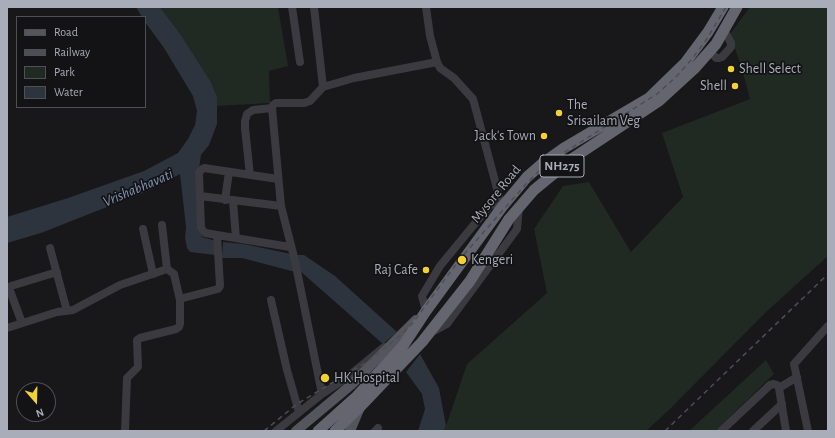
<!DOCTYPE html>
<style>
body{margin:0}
#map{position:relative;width:835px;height:438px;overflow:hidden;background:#181719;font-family:"Alegreya Sans",sans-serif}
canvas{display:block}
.frame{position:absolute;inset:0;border:8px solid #a9acb9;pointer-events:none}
.legend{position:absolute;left:16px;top:16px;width:130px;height:92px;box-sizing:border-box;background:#131214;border:1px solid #4f5056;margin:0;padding:5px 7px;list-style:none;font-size:12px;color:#a9acb9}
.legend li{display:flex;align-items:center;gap:8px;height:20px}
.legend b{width:20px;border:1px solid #4f5056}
.north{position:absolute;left:16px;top:382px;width:40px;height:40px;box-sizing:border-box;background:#131214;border:1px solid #4f5056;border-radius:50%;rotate:160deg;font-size:11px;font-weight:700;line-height:16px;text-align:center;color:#a9acb9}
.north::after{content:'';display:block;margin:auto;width:14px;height:18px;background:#f2d136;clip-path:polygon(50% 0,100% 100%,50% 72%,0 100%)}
</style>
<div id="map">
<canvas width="835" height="438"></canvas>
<div class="frame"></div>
<ul class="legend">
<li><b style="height:5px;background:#54555d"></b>Road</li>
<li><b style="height:5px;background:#4d4e55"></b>Railway</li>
<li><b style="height:11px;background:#212923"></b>Park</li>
<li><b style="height:11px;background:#2d343d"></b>Water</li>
</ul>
<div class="north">N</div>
</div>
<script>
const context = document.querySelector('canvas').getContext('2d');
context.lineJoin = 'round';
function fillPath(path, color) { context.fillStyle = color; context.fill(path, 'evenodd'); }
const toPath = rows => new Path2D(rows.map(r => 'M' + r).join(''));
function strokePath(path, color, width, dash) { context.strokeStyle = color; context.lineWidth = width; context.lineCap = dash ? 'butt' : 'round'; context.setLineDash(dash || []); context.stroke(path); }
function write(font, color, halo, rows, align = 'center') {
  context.font = font + ' "Alegreya Sans",sans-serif'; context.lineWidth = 3.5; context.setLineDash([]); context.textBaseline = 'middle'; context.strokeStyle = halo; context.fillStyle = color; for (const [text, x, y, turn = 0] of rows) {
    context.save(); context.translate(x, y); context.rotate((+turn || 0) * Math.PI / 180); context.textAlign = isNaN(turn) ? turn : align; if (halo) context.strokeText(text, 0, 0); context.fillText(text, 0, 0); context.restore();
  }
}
const green = toPath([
 [160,7,278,7,288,66,269,71,270,103,217,106,217,97,211,82,181,35],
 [750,7,828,7,828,256,766,312,669,410,646,431,443,431,446,426,467,364,547,293,534,229,563,186,589,182,631,252,683,197,662,133,750,99,741,66,730,34],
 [766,360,774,374,715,431,689,431]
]);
const water = toPath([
 [136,7,160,7,181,35,211,82,217,97,217,124,209,145,201,155,197,181,199,225,202,237,216,241,215,255,190,252,187,248,185,238,186,227,180,174,150,190,41,233,7,243,7,217,68,198,144,171,178,153,188,139,195,125,197,111,193,96,164,48,145,22,145,17,142,17],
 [223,242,244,244,291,254,295,272,242,258,222,258],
 [297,255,304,255,335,276,397,332,383,344,300,271],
 [420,354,439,388,446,426,443,431,418,431,425,409,422,394,406,372]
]);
const minor = toPath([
 [292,7,300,62],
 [314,7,323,87],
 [426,7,430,36,437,62,440,68,454,78,473,99,502,207,491,204,440,266,422,296,426,311],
 [710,51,716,58,719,58,722,57,731,47,731,43,724,30],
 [250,175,245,128,245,121,247,114,253,110,272,108],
 [278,179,204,168,201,170,199,173,201,228,205,233,290,247],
 [200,196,281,206],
 [225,200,229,172],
 [233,201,236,238],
 [162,225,167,269],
 [143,229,153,274],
 [50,248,67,311],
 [271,300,287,370,299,412],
 [22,323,9,288,11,286,57,272],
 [7,328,57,312,73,310,120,285,167,269,174,274,180,300],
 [432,332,447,324,517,229,519,207],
 [779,388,797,377],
 [322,394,295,261,281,206,272,108,273,105,276,103,304,103,310,101,323,87,354,78,437,62],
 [125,431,127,378,138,367,137,340,140,338,176,329,179,327,180,324,180,300,183,298,218,289,220,286,217,235],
 [276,431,322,394,345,379,384,347],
 [375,431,378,428],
 [721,431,770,385,774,384,777,385,779,388,786,431],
 [753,431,782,404],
 [808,431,794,364,828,326]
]);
const major = toPath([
 [296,431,351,385,416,320],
 [350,431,360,407]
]);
const highway = toPath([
 [318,431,357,396,403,346,426,311,502,207,527,177,543,163,564,148,649,98,685,63,708,32,723,7],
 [335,431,360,407,422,342,470,281,509,219,534,190,573,158,659,101,694,69,716,44,737,7]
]);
const rail = toPath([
 [264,431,297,404,370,360,403,333,412,324,460,259,525,185,546,164,657,94,676,77,692,59,706,40,726,7],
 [665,431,828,274]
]);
const markers = [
 [731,69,4,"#f2d136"],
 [735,86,4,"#f2d136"],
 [559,113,4,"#f2d136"],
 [544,136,4,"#f2d136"],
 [462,260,5,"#f2d136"],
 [426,270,4,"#f2d136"],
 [325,378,5,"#f2d136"]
];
const shields = [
 [562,166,44]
];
const shieldNames = [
 ["NH275",562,166]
];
const poiNames = [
 ["Shell Select",739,69],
 ["Shell",727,86,"right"],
 ["The",567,105],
 ["Srisailam Veg",567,121],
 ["Jack's Town",536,136,"right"],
 ["Kengeri",471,260],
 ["Raj Cafe",418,270,"right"],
 ["HK Hospital",334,378]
];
const streetNames = [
 ["Mysore Road",496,194,-51]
];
const waterNames = [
 ["Vrishabhavati",138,188,-23]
];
fillPath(green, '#212923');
fillPath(water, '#2d343d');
strokePath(minor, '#3a3a40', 8);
strokePath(major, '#54555d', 10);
strokePath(highway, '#64656f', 11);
strokePath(rail, '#4d4e55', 1.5, [5, 4]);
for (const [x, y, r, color] of markers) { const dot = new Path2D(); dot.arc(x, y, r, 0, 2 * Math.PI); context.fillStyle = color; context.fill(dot); strokePath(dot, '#131214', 1.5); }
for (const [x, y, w] of shields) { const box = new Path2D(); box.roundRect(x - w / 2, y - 11, w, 22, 3); context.fillStyle = '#131214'; context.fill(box); strokePath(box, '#a9acb9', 1); }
write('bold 13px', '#a9acb9', null, shieldNames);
write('14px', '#a9acb9', '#131214', poiNames, 'left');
write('14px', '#a9acb9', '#131214', streetNames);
write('italic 15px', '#8194b4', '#131214', waterNames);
</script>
